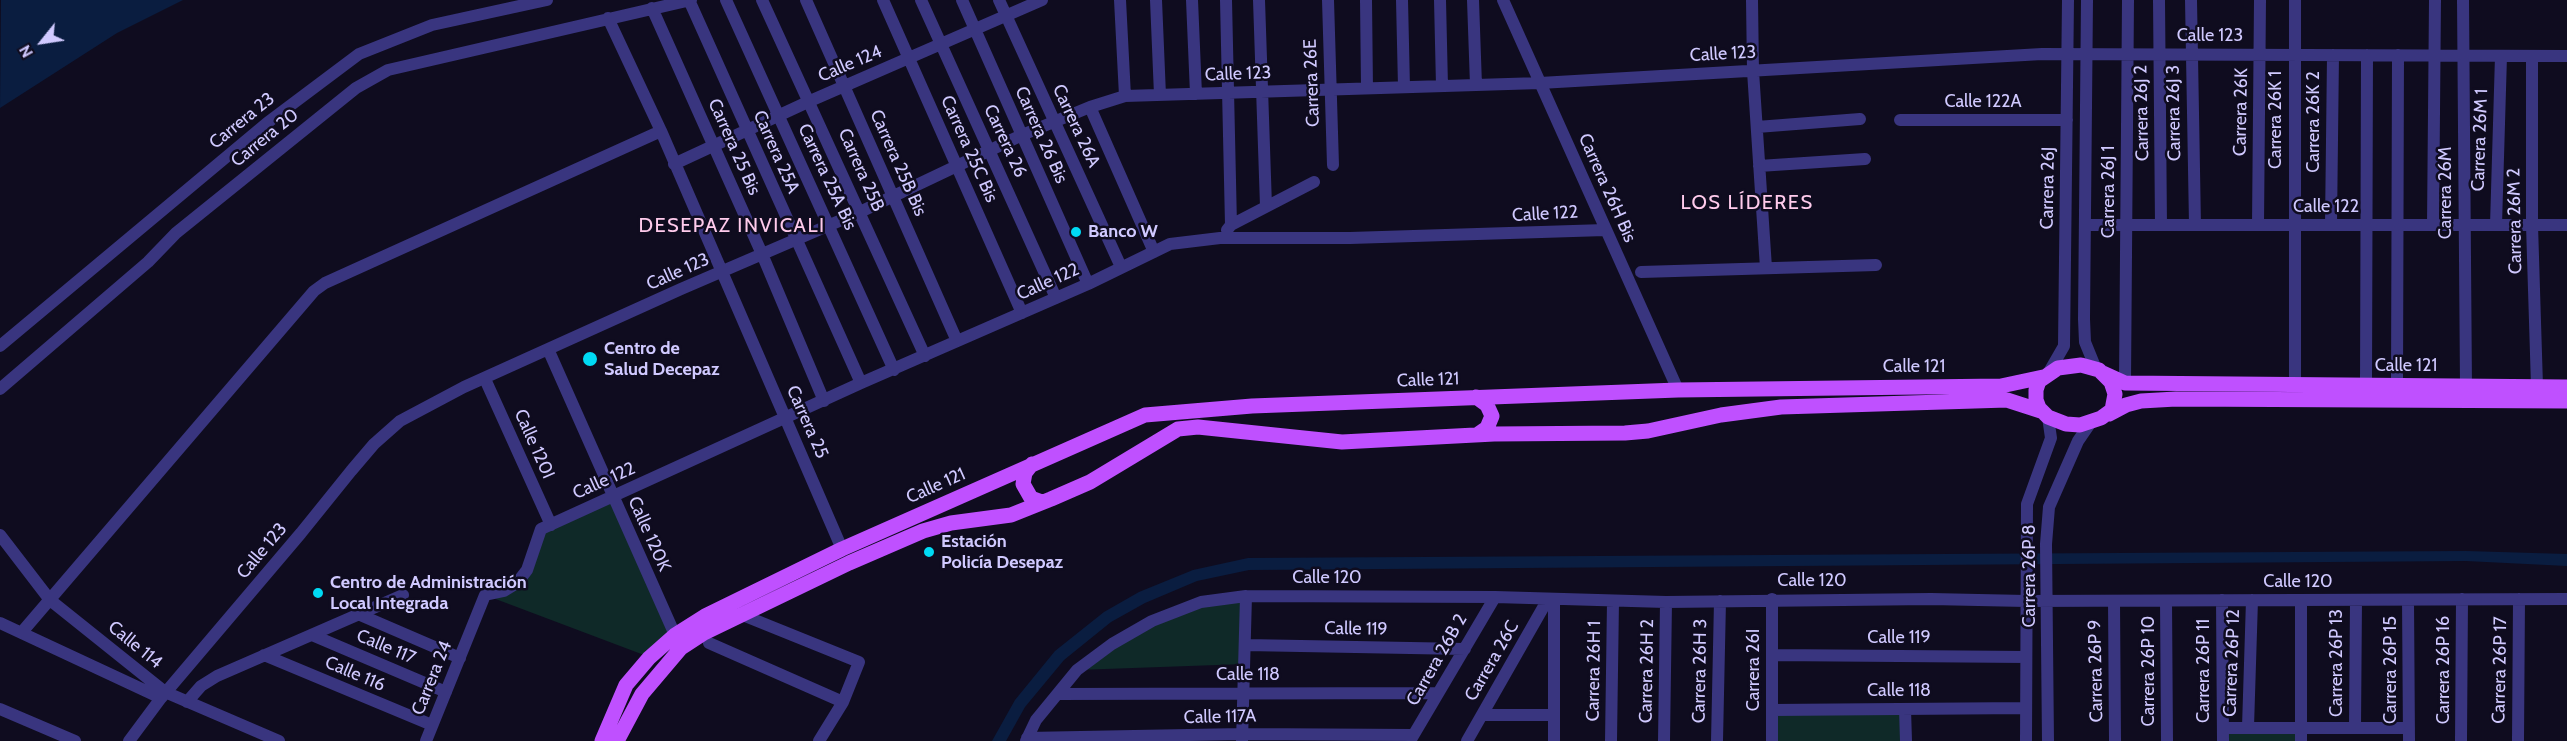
<!DOCTYPE html>
<meta charset="utf-8">
<style>
body{margin:0}
#map{position:relative;width:2567px;height:741px;overflow:hidden;background:#0f0c1f;font-family:Cabin,sans-serif}
canvas{display:block}
.north{position:absolute;left:12px;top:12px;width:60px;height:60px;-webkit-text-stroke:4px #0f0c1f;paint-order:stroke;rotate:240deg;font-size:16px;font-weight:700;line-height:24px;text-align:center;color:#d0c9ff}
.north::after{content:'';display:block;margin:auto;width:21px;height:27px;background:#d0c9ff;clip-path:polygon(50% 0,100% 100%,50% 72%,0 100%)}
</style>
<div id="map">
<canvas width="2567" height="741"></canvas>
<div class="north">N</div>
</div>
<script>
const context = document.querySelector('canvas').getContext('2d');
context.lineJoin = 'round';
function fillPath(path, color) { context.fillStyle = color; context.fill(path, 'evenodd'); }
const toPath = rows => new Path2D(rows.map(r => 'M' + r).join(''));
function strokePath(path, color, width, dash) { context.strokeStyle = color; context.lineWidth = width; context.lineCap = dash ? 'butt' : 'round'; context.setLineDash(dash || []); context.stroke(path); }
function write(font, color, halo, rows, align = 'center') {
  context.font = font + ' Cabin,sans-serif'; context.lineWidth = 5; context.setLineDash([]); context.textBaseline = 'middle'; context.strokeStyle = halo; context.fillStyle = color; for (const [text, x, y, turn = 0] of rows) {
    context.save(); context.translate(x, y); context.rotate((+turn || 0) * Math.PI / 180); context.textAlign = isNaN(turn) ? turn : align; if (halo) context.strokeText(text, 0, 0); context.fillText(text, 0, 0); context.restore();
  }
}
const green = toPath([
 [613,497,672,630,644,655,485,595,517,583,541,529],
 [1246,596,1245,664,1077,670,1112,644,1201,602],
 [1905,709,1906,741,1772,741,1772,710],
 [2228,732,2296,732,2296,741,2228,741]
]);
const water = toPath([
 [1,0,183,0,117,33,0,108],
 [2466,551,2567,554,2567,566,2466,561,1249,570,1197,581,1145,603,1111,622,1064,660,1025,707,1006,741,992,741,1015,700,1055,651,1104,612,1139,592,1193,570,1248,558]
]);
const minor = toPath([
 [689,0,861,383],
 [726,0,894,370],
 [762,0,925,356],
 [806,0,957,341],
 [883,0,1022,313],
 [921,0,1056,298],
 [962,0,1088,284],
 [999,0,1121,267],
 [1120,0,1125,96],
 [1156,0,1160,95],
 [1192,0,1196,94],
 [1226,0,1231,225],
 [1259,0,1266,206],
 [1328,0,1333,165],
 [1366,0,1367,88],
 [1402,0,1404,87],
 [1440,0,1442,86],
 [1473,0,1476,85],
 [1503,0,1678,390],
 [1752,0,1753,71,1766,268],
 [2087,0,2084,319,2085,342,2096,369],
 [2159,0,2161,225],
 [2191,0,2195,225],
 [2295,0,2295,385],
 [2463,0,2466,386],
 [652,8,762,254,824,401],
 [608,18,661,131,842,549],
 [2532,56,2532,225,2537,386],
 [1090,107,1154,252],
 [1900,120,2067,120],
 [1757,127,1860,119],
 [674,164,810,101,1042,0],
 [1759,166,1865,159],
 [2085,225,2567,225],
 [2258,225,2260,0],
 [2331,225,2333,55],
 [2433,225,2435,0],
 [2496,225,2501,56],
 [1227,230,1231,225,1314,182],
 [1641,272,1876,265],
 [0,346,267,123,359,54,432,25,547,0],
 [548,349,675,635],
 [2049,372,2064,346,2068,0],
 [485,379,551,525],
 [2125,383,2128,0],
 [2366,385,2367,55],
 [2397,385,2398,55],
 [0,389,148,262,176,233,356,88,388,70,691,0],
 [0,535,50,600,165,692,279,741],
 [2222,600,2223,741],
 [2408,600,2409,741],
 [2114,601,2115,741],
 [2166,601,2167,741],
 [358,614,460,658],
 [740,614,859,662,843,702,819,741],
 [0,623,161,698],
 [22,632,314,291,325,283,661,131],
 [312,635,446,692],
 [709,643,843,702],
 [1246,645,1465,649],
 [264,655,432,725],
 [1772,655,2026,657],
 [1058,694,1438,693],
 [187,702,201,686,217,676,403,595],
 [0,709,75,741],
 [1905,709,1906,741],
 [1772,710,2026,708],
 [1482,715,1554,715],
 [2248,727,2252,600],
 [2355,727,2356,600],
 [2223,728,2409,728],
 [1027,738,1242,734,1413,735],
 [129,741,161,698,301,533,351,471,374,444,400,421,464,387,681,289,860,212,1022,135,1090,107,1125,96,1540,83,2042,54,2567,56],
 [426,741,485,595,504,591,517,583,527,570,541,529,861,383,1088,284,1170,244,1220,238,1350,238,1605,230],
 [1026,741,1036,720,1077,670,1112,644,1152,621,1201,602,1246,596,1495,597,1666,602,1931,599,2026,601,2567,599],
 [1242,741,1246,596],
 [1410,741,1495,597],
 [1467,741,1548,599],
 [1554,741,1554,600],
 [1611,741,1613,601],
 [1664,741,1666,602],
 [1717,741,1720,601],
 [1772,741,1772,599],
 [2026,741,2027,504,2051,438,2048,417],
 [2048,741,2046,544,2049,507,2078,441,2091,422],
 [2301,741,2301,600],
 [2461,741,2462,599],
 [2518,741,2519,599]
]);
const major = toPath([
 [2081,365,2099,370,2111,382,2115,394,2112,410,2101,418,2080,425,2066,424,2048,417,2039,408,2036,400,2036,390,2039,381,2058,368,2081,365],
 [2103,373,2125,383,2567,387],
 [1476,397,1487,405,1492,416,1487,428,1477,435],
 [2109,414,2126,405,2141,401,2176,399,2567,401],
 [1032,464,1025,473,1023,484,1031,498,1042,502],
 [602,741,626,685,649,658,675,635,705,616,842,549,1145,415,1252,406,1678,390,2001,386,2043,377],
 [617,741,642,694,681,648,704,633,849,563,923,531,951,523,1011,515,1051,499,1090,482,1178,429,1198,427,1342,442,1494,434,1625,433,1648,431,1721,415,1781,407,2007,400,2041,411]
]);
const markers = [
 [1076,232,6,"#00daf4"],
 [590,359,8,"#00daf4"],
 [929,552,6,"#00daf4"],
 [318,593,6,"#00daf4"]
];
const streetNames = [
 ["Calle 123",2210,36],
 ["Calle 123",1723,54,-3],
 ["Calle 124",850,64,-23],
 ["Calle 123",1238,74,-2],
 ["Carrera 26E",1312,83,-92],
 ["Calle 122A",1983,102],
 ["Carrera 26K",2241,112,-89],
 ["Carrera 26J 2",2142,113,-91],
 ["Carrera 26J 3",2174,113,-91],
 ["Carrera 26K 1",2276,120,-90],
 ["Carrera 23",242,121,-39],
 ["Carrera 26K 2",2314,122,-90],
 ["Carrera 26A",1076,126,65],
 ["Carrera 26 Bis",1041,135,66],
 ["Carrera 20",265,138,-39],
 ["Carrera 26M 1",2480,140,-88],
 ["Carrera 26",1005,141,65],
 ["Carrera 25 Bis",734,147,66],
 ["Carrera 25C Bis",969,149,66],
 ["Carrera 25A",776,152,66],
 ["Carrera 25B Bis",898,163,66],
 ["Carrera 25B",861,170,66],
 ["Carrera 25A Bis",827,177,65],
 ["Carrera 26H Bis",1607,188,66],
 ["Carrera 26J",2048,188,-89],
 ["Carrera 26J 1",2109,192,-90],
 ["Carrera 26M",2446,193,-90],
 ["Calle 122",2326,207],
 ["Calle 122",1545,214,-3],
 ["Carrera 26M 2",2515,221,-91],
 ["Calle 123",678,272,-24],
 ["Calle 122",1048,282,-24],
 ["Calle 121",2406,366],
 ["Calle 121",1914,367],
 ["Calle 121",1428,380,-2],
 ["Carrera 25",807,422,66],
 ["Calle 120I",534,444,66],
 ["Calle 122",604,481,-24],
 ["Calle 121",936,486,-24],
 ["Calle 120K",649,534,66],
 ["Calle 123",262,551,-50],
 ["Carrera 26P 8",2030,576,-90],
 ["Calle 120",1327,578],
 ["Calle 120",1812,581],
 ["Calle 120",2298,582],
 ["Calle 119",1356,629,1],
 ["Calle 119",1899,638],
 ["Calle 114",135,645,39],
 ["Calle 117",386,647,23],
 ["Carrera 26B 2",1437,660,-60],
 ["Carrera 26C",1492,661,-60],
 ["Carrera 26P 12",2232,663,-88],
 ["Carrera 26P 13",2337,663,-90],
 ["Carrera 26I",1754,670,-90],
 ["Carrera 26P 15",2391,670,-90],
 ["Carrera 26P 16",2444,670,-90],
 ["Carrera 26P 17",2500,670,-89],
 ["Carrera 26H 1",1594,671,-89],
 ["Carrera 26H 2",1647,671,-89],
 ["Carrera 26H 3",1700,671,-89],
 ["Carrera 26P 9",2096,671,-91],
 ["Carrera 26P 10",2149,671,-90],
 ["Carrera 26P 11",2204,671,-90],
 ["Calle 116",355,674,23],
 ["Calle 118",1248,675],
 ["Carrera 24",432,678,-68],
 ["Calle 118",1899,691],
 ["Calle 117A",1220,717,-1]
];
const poiNames = [
 ["Banco W",1088,232],
 ["Centro de",604,349],
 ["Salud Decepaz",604,370],
 ["Estación",941,542],
 ["Policía Desepaz",941,563],
 ["Centro de Administración",330,583],
 ["Local Integrada",330,604]
];
const neighbourhoodNames = [
 ["LOS LÍDERES",1747,203],
 ["DESEPAZ INVICALI",732,226]
];
fillPath(green, '#0f2928');
fillPath(water, '#0a1d40');
strokePath(minor, '#39357f', 12);
strokePath(major, '#bf50ff', 15);
for (const [x, y, r, color] of markers) { const dot = new Path2D(); dot.arc(x, y, r, 0, 2 * Math.PI); context.fillStyle = color; context.fill(dot); strokePath(dot, '#0f0c1f', 2); }
write('18px', '#d0c9ff', '#0f0c1f', streetNames);
write('bold 18px', '#d0c9ff', '#0f0c1f', poiNames, 'left');
context.letterSpacing = '1.5px';
write('20px', '#ffcbec', '#0f0c1f', neighbourhoodNames);
context.letterSpacing = '0px';
</script>
